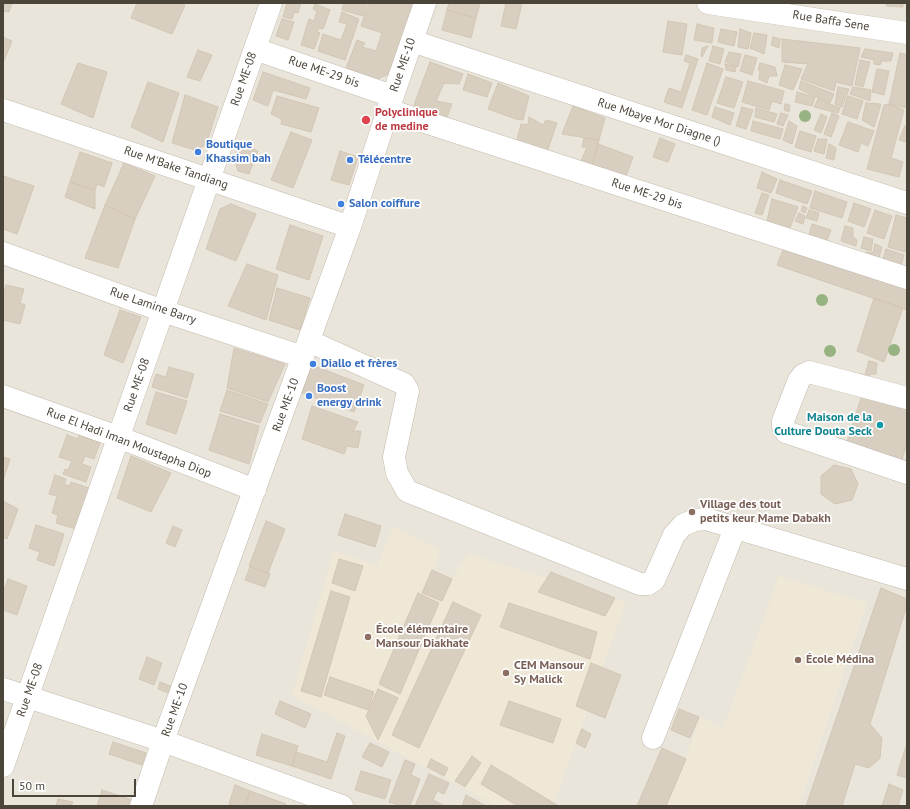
<!DOCTYPE html>
<meta charset="utf-8">
<style>
body{margin:0}
#map{position:relative;width:910px;height:809px;overflow:hidden;background:#f6f3ec;font-family:"PT Sans",sans-serif}
canvas{display:block}
.frame{position:absolute;inset:0;border:4px solid #4b4439;pointer-events:none}
.scale{position:absolute;left:12px;top:779px;width:124px;height:18px;box-sizing:border-box;border:2px solid #4b4439;border-top:0;padding-left:5px;font-size:12px;line-height:14px;white-space:nowrap;color:#4b4439;-webkit-text-stroke:3px #fff;paint-order:stroke}
</style>
<div id="map">
<canvas width="910" height="809"></canvas>
<div class="frame"></div>
<div class="scale">50 m</div>
</div>
<script>
const context = document.querySelector('canvas').getContext('2d');
context.lineJoin = 'round';
function fillPath(path, color) { context.fillStyle = color; context.fill(path, 'evenodd'); }
const toPath = rows => new Path2D(rows.map(r => 'M' + r).join(''));
function strokePath(path, color, width, dash) { context.strokeStyle = color; context.lineWidth = width; context.lineCap = dash ? 'butt' : 'round'; context.setLineDash(dash || []); context.stroke(path); }
function write(font, color, halo, rows, align = 'center') {
  context.font = font + ' "PT Sans",sans-serif'; context.lineWidth = 3.5; context.setLineDash([]); context.textBaseline = 'middle'; context.strokeStyle = halo; context.fillStyle = color; for (const [text, x, y, turn = 0] of rows) {
    context.save(); context.translate(x, y); context.rotate((+turn || 0) * Math.PI / 180); context.textAlign = isNaN(turn) ? turn : align; if (halo) context.strokeText(text, 0, 0); context.fillText(text, 0, 0); context.restore();
  }
}
const residential = toPath([
 [3,3,907,3,907,806,3,806]
]);
const education = toPath([
 [393,527,440,549,434,569,453,578,468,554,626,602,553,806,497,806,292,695,334,551,377,566],
 [779,576,867,603,799,806,667,806,701,717,723,729]
]);
const building = toPath([
 [3,3,12,3,9,12,3,11,3,3],
 [137,3,181,3,185,5,172,34,131,18,137,3],
 [287,3,301,3,298,13,294,12,292,19,283,17,287,3],
 [344,3,367,3,363,16,342,10,344,3],
 [369,3,413,3,389,74,377,79,346,68,357,40,365,43,362,47,376,51,382,33,361,26,369,3],
 [449,3,480,3,476,18,447,10,449,3],
 [506,3,522,3,516,29,501,26,506,3],
 [887,3,903,3,903,7,886,6,887,3],
 [315,4,330,10,323,29,319,28,317,32,320,33,314,49,301,45,309,19,314,21,317,11,313,9,315,4],
 [447,10,476,18,471,38,442,30,447,10],
 [342,12,359,19,345,60,318,51,323,34,341,40,347,24,339,22,342,12],
 [282,19,294,22,288,40,276,36,282,19],
 [668,21,687,24,682,55,663,52,668,21],
 [697,24,714,28,712,43,694,40,697,24],
 [721,29,737,32,734,46,718,42,721,29],
 [740,29,751,33,748,49,738,47,740,29],
 [754,33,767,35,764,54,750,48,754,33],
 [3,37,12,41,3,63,3,37],
 [773,37,780,39,779,48,771,45,773,37],
 [782,39,860,48,852,86,836,82,834,91,801,79,808,64,782,62,782,39],
 [708,46,702,57,701,55,702,48,708,46],
 [713,46,724,49,720,64,709,61,713,46],
 [865,49,893,53,891,61,882,61,880,65,874,64,874,60,861,57,865,49],
 [198,50,212,55,200,81,187,77,198,50],
 [729,52,741,54,738,67,725,62,729,52],
 [900,53,907,55,907,108,889,104,900,53],
 [686,55,698,59,682,108,664,102,669,88,681,92,690,63,684,61,686,55],
 [745,55,757,58,752,75,740,71,745,55],
 [860,60,870,62,863,87,855,85,860,60],
 [430,62,463,74,459,84,444,83,436,101,452,104,447,117,414,105,430,62],
 [78,63,107,72,93,118,61,104,78,63],
 [707,63,723,69,707,115,692,110,707,63],
 [760,63,775,67,777,76,769,76,767,83,759,79,760,71,758,70,760,63],
 [725,64,736,67,735,72,726,70,725,64],
 [785,65,802,69,793,90,779,85,785,65],
 [877,69,889,71,884,95,872,92,877,69],
 [263,72,310,88,306,99,273,90,268,106,253,100,263,72],
 [468,74,492,83,487,97,463,90,468,74],
 [726,77,743,82,734,108,717,103,726,77],
 [748,81,784,91,781,104,772,101,769,110,742,102,748,81],
 [801,81,834,94,830,103,799,89,801,81],
 [148,82,179,93,163,142,131,127,148,82],
 [498,83,529,96,523,120,516,119,488,109,498,83],
 [838,87,849,89,842,107,835,104,838,87],
 [853,87,871,90,870,101,850,94,853,87],
 [797,92,815,97,812,106,795,102,797,92],
 [185,95,218,107,206,145,195,150,172,143,185,95],
 [277,96,319,108,311,132,281,124,282,119,271,114,277,96],
 [848,96,863,101,857,119,842,114,848,96],
 [818,99,840,108,838,113,814,107,818,99],
 [866,103,881,104,874,127,862,120,866,103],
 [785,104,790,105,789,112,784,110,785,104],
 [889,104,904,110,891,158,903,162,899,177,867,169,884,105,889,104],
 [573,106,605,118,599,140,562,134,573,106],
 [715,107,734,113,730,125,712,117,715,107],
 [742,107,753,110,746,129,736,126,742,107],
 [756,108,777,114,774,122,755,117,756,108],
 [781,113,788,115,783,126,777,124,781,113],
 [832,113,839,116,831,137,824,134,832,113],
 [821,114,827,117,821,133,814,130,821,114],
 [529,117,543,125,546,120,557,123,547,152,517,140,521,124,528,125,529,117],
 [753,121,783,129,780,139,751,131,753,121],
 [789,121,797,126,792,144,783,140,789,121],
 [848,122,874,131,868,146,861,143,858,152,839,145,848,122],
 [905,126,907,126,907,142,899,140,905,126],
 [800,131,816,136,811,152,795,147,800,131],
 [291,132,312,140,293,188,271,180,291,132],
 [584,138,599,140,592,165,581,161,587,147,582,147,584,138],
 [660,138,675,144,668,162,653,157,660,138],
 [818,139,827,139,824,154,814,151,818,139],
 [239,143,258,151,249,174,238,171,234,158,239,143],
 [598,144,633,157,626,176,592,165,598,144],
 [829,144,836,148,834,160,826,158,829,144],
 [340,151,358,157,349,185,331,180,340,151],
 [80,152,112,163,104,187,97,184,95,190,70,182,80,152],
 [124,163,155,176,135,219,105,205,124,163],
 [762,172,777,179,771,193,757,188,762,172],
 [3,176,34,186,17,234,3,229,3,176],
 [780,180,812,191,807,204,776,193,780,180],
 [70,182,95,190,95,209,65,197,70,182],
 [815,191,847,202,842,218,810,208,815,191],
 [762,193,769,195,762,215,755,213,762,193],
 [772,199,798,207,788,233,765,230,772,199],
 [854,203,871,209,864,227,848,221,854,203],
 [231,204,256,214,236,261,206,249,220,209,231,204],
 [105,205,135,219,118,268,85,258,105,205],
 [803,206,807,208,805,213,801,211,803,206],
 [809,210,819,213,817,221,806,218,809,210],
 [875,210,892,216,884,239,867,233,875,210],
 [799,213,805,216,803,224,795,221,799,213],
 [896,215,907,218,907,245,905,252,888,247,896,215],
 [812,224,831,230,825,245,808,238,812,224],
 [290,225,323,236,309,280,276,269,290,225],
 [845,226,853,228,853,237,857,240,856,246,841,241,845,226],
 [864,237,873,239,871,251,861,248,864,237],
 [875,244,882,247,878,261,866,259,866,252,873,253,875,244],
 [886,249,904,255,899,272,881,266,886,249],
 [783,250,907,289,907,310,777,265,783,250],
 [247,264,278,275,266,320,228,306,247,264],
 [6,285,24,289,20,303,25,305,20,324,3,320,3,297,6,285],
 [277,288,310,298,300,330,269,320,277,288],
 [874,298,903,308,884,362,857,351,874,298],
 [120,310,141,317,123,363,104,355,120,310],
 [234,348,285,364,268,402,227,388,234,348],
 [869,361,877,363,876,374,870,374,869,386,855,373,865,375,869,361],
 [312,365,364,385,354,412,302,393,312,365],
 [169,367,194,374,187,398,152,387,156,374,166,377,169,367],
 [227,390,268,404,260,423,220,411,227,390],
 [156,392,187,401,176,434,146,424,156,392],
 [863,392,907,406,907,443,901,463,846,445,863,392],
 [312,406,358,422,353,431,361,431,358,448,347,446,344,454,302,439,312,406],
 [220,414,259,426,249,464,209,450,220,414],
 [67,435,78,439,79,435,100,443,94,459,85,456,82,464,91,467,86,482,63,474,65,469,68,470,72,461,59,457,67,435],
 [131,456,171,473,151,512,117,498,131,456],
 [3,457,10,459,3,481,3,457],
 [834,465,851,469,858,484,852,500,835,504,821,494,821,476,834,465],
 [55,475,66,479,64,484,70,486,71,482,89,488,76,529,56,523,58,515,52,513,57,496,49,494,55,475],
 [3,501,18,509,7,539,3,537,3,501],
 [345,514,381,526,375,547,338,535,345,514],
 [266,521,285,529,268,573,249,566,266,521],
 [36,525,64,534,54,566,37,560,40,552,29,548,36,525],
 [173,526,182,530,175,547,166,543,173,526],
 [339,559,363,566,355,591,332,583,339,559],
 [250,567,270,574,265,587,245,580,250,567],
 [432,570,452,579,442,601,422,593,432,570],
 [551,572,615,598,605,616,538,592,551,572],
 [8,579,27,586,17,615,3,610,3,593,8,579],
 [881,588,907,599,907,605,870,724,882,738,880,758,869,768,855,764,842,806,806,806,881,588],
 [331,591,350,597,321,697,301,691,331,591],
 [418,593,439,603,400,694,379,684,418,593],
 [453,602,481,615,419,748,392,735,453,602],
 [509,603,597,632,590,659,500,627,509,603],
 [147,657,162,663,154,685,139,679,147,657],
 [591,663,621,675,605,718,576,706,591,663],
 [330,677,374,692,368,710,324,695,330,677],
 [160,682,176,688,174,695,158,689,160,682],
 [378,689,398,698,378,740,366,716,378,689],
 [280,701,311,714,305,728,275,714,280,701],
 [509,701,561,719,553,743,500,725,509,701],
 [679,709,699,717,690,738,671,730,679,709],
 [582,729,591,734,585,748,576,743,582,729],
 [337,733,345,736,331,779,292,766,296,752,327,762,337,733],
 [262,734,298,746,292,766,256,755,262,734],
 [113,742,146,753,142,765,109,754,113,742],
 [370,743,389,752,382,767,362,757,370,743],
 [907,743,907,778,897,775,907,743],
 [662,748,686,759,666,806,637,806,662,748],
 [472,756,481,763,465,787,455,781,472,756],
 [431,759,448,768,444,776,427,767,431,759],
 [405,760,415,764,411,775,420,779,410,806,401,806,389,802,405,760],
 [491,765,557,805,556,806,518,806,481,784,491,765],
 [361,771,391,780,385,799,355,790,361,771],
 [429,774,449,783,444,794,437,791,433,800,443,805,442,806,415,806,429,774],
 [889,784,903,790,898,806,882,806,889,784],
 [235,785,250,791,245,806,234,806,229,804,235,785],
 [102,790,132,800,129,806,97,806,102,790],
 [250,791,286,804,285,806,245,806,250,791],
 [466,795,475,800,472,806,462,806,466,795],
 [58,799,73,802,71,806,56,806,58,799],
 [475,800,486,806,472,806,475,800]
]);
const minor = toPath([
 [708,3,907,33],
 [412,41,907,203],
 [255,49,392,96],
 [3,110,350,227],
 [388,110,907,278],
 [3,253,163,311,303,357],
 [309,341,404,384,408,391,394,457,397,473,407,491,640,584,648,584,654,580,674,535,683,525,695,520,706,519,907,579],
 [3,396,118,437,255,490],
 [907,398,809,372,803,375,799,380,783,421,783,427,786,432,907,473],
 [3,689,163,741,342,806],
 [653,738,735,528],
 [3,766,271,3],
 [141,806,163,741,350,227,388,110,425,3]
]);
const trees = [
 [805,116],
 [822,300],
 [894,350],
 [830,351]
];
const markers = [
 [366,120,5,"#e0444e"],
 [198,152,4,"#3f7fe0"],
 [350,160,4,"#3f7fe0"],
 [341,204,4,"#3f7fe0"],
 [313,364,4,"#3f7fe0"],
 [309,396,4,"#3f7fe0"],
 [880,425,4,"#0f9aa8"],
 [692,512,4,"#8d6e63"],
 [368,637,4,"#8d6e63"],
 [798,660,4,"#8d6e63"],
 [506,673,4,"#8d6e63"]
];
const streetNames = [
 ["Rue Baffa Sene",831,21,9],
 ["Rue ME-10",403,65,-71],
 ["Rue ME-29 bis",324,72,19],
 ["Rue ME-08",244,79,-71],
 ["Rue Mbaye Mor Diagne ()",659,122,18],
 ["Rue M'Bake Tandiang",176,168,19],
 ["Rue ME-29 bis",647,194,18],
 ["Rue Lamine Barry",153,306,19],
 ["Rue ME-08",137,385,-71],
 ["Rue ME-10",286,405,-70],
 ["Rue El Hadi Iman Moustapha Diop",129,443,21],
 ["Rue ME-08",30,690,-71],
 ["Rue ME-10",175,710,-70]
];
const healthNames = [
 ["Polyclinique",375,113],
 ["de medine",375,127]
];
const shopNames = [
 ["Boutique",206,145],
 ["Khassim bah",206,159],
 ["Télécentre",358,160],
 ["Salon coiffure",349,204],
 ["Diallo et frères",321,364],
 ["Boost",317,389],
 ["energy drink",317,403]
];
const cultureNames = [
 ["Maison de la",872,418],
 ["Culture Douta Seck",872,432]
];
const educationNames = [
 ["Village des tout",700,505],
 ["petits keur Mame Dabakh",700,519],
 ["École élémentaire",376,630],
 ["Mansour Diakhate",376,644],
 ["École Médina",806,660],
 ["CEM Mansour",514,666],
 ["Sy Malick",514,680]
];
fillPath(residential, '#eae5da');
fillPath(education, '#efe8d6');
fillPath(building, '#d8cfc1');
strokePath(building, '#d3c7b4', 1);
strokePath(minor, '#c2bbae', 23);
strokePath(minor, '#fff', 22);
context.fillStyle = '#97b381';
for (const [x, y] of trees) { context.beginPath(); context.arc(x, y, 6, 0, 2 * Math.PI); context.fill(); }
for (const [x, y, r, color] of markers) { const dot = new Path2D(); dot.arc(x, y, r, 0, 2 * Math.PI); context.fillStyle = color; context.fill(dot); strokePath(dot, '#fff', 1.5); }
write('12px', '#4b4439', '#fff', streetNames);
write('bold 12px', '#be3a42', '#fff', healthNames, 'left');
write('bold 12px', '#366cbe', '#fff', shopNames, 'left');
write('bold 12px', '#0d838f', '#fff', cultureNames, 'right');
write('bold 12px', '#785e54', '#fff', educationNames, 'left');
</script>
